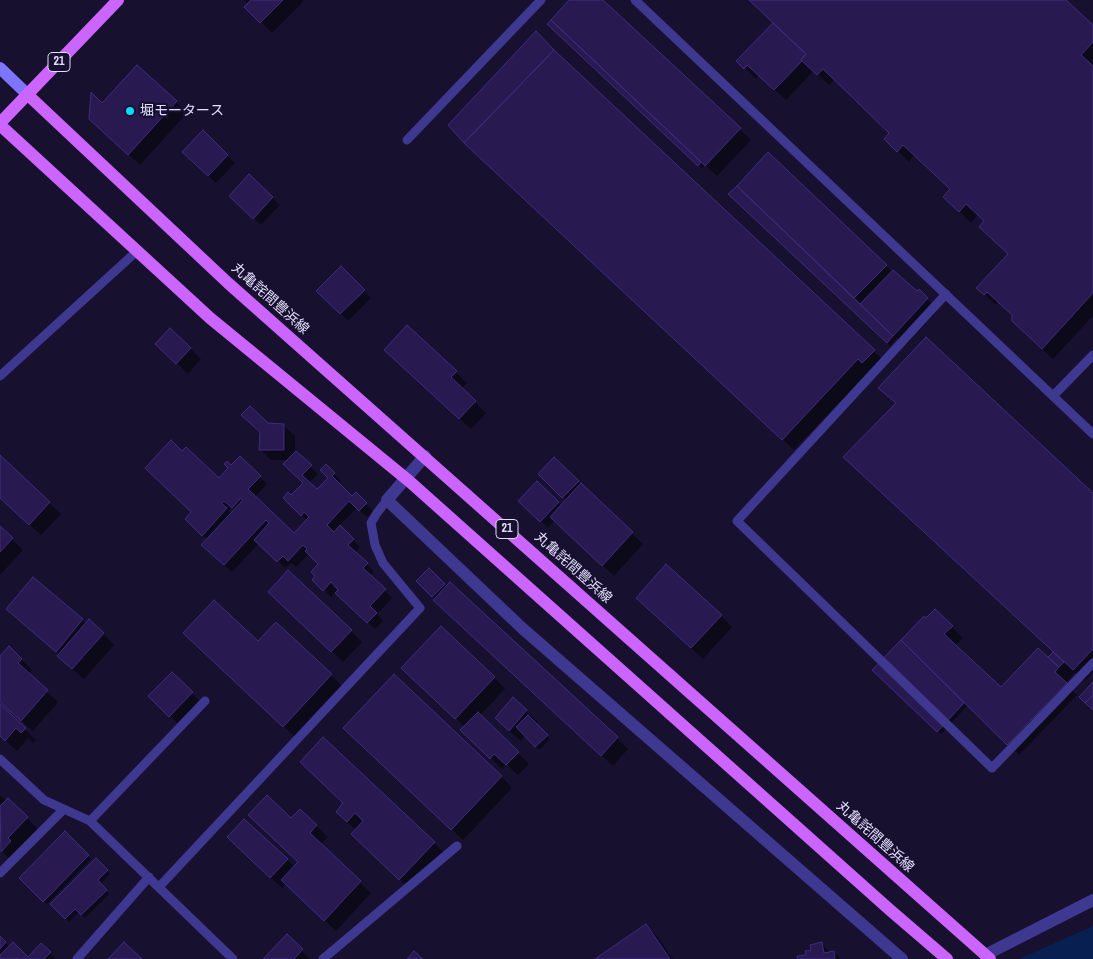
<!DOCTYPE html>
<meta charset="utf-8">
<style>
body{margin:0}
canvas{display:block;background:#17102f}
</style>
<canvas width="1093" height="959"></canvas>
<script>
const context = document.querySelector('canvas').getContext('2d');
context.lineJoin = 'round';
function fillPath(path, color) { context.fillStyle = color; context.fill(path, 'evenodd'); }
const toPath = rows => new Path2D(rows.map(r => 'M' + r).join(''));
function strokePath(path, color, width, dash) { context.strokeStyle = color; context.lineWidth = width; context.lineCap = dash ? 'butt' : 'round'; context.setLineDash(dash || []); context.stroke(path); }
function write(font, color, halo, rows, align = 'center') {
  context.font = font + ' "Archivo Narrow","Noto Sans JP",sans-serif'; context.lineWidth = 4.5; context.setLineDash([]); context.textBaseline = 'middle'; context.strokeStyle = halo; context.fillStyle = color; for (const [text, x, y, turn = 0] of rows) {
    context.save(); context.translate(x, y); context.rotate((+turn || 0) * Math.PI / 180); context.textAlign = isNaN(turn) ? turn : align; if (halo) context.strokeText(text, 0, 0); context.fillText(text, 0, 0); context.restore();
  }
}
const water = toPath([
 [1093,926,1093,959,1019,959]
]);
const shadow = toPath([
 [244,0,302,0,304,1,272,33,246,7,248,4],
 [570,0,601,0,751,140,717,176,705,165,702,168,549,24],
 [750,0,1064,0,1093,27,1093,316,1053,359,1024,332,1013,315,998,302,996,305,978,288,1010,254,986,221,978,214,971,223,945,197,951,189,914,155,909,162,897,150,891,133,834,80,829,85,814,71,786,100,759,75,756,79,738,61,774,23],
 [555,52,885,362,874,373,870,370,794,450,477,154],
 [176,102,187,113,140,165,102,130,102,104],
 [203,132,235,163,216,183,184,152],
 [768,154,892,272,917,293,919,291,938,310,905,346,897,338,890,346,730,194],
 [807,251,862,304,860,306,805,253],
 [249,176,280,205,261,225,238,203],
 [341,268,371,298,348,321,318,291],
 [157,344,190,348,201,359,188,374],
 [397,361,456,372,467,383,461,389,486,413,471,429],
 [880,388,1093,494,1093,672,1085,681,1075,672,1065,684,1077,695,1019,755,968,705,941,734,877,673,907,645,952,627,963,638,955,646,1001,689,1048,659,1054,653,856,468,896,404],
 [267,424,283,425,295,436,295,454,296,453,318,474,309,483,317,491,329,478,326,466,341,481,338,484,352,498,356,494,373,511,367,517,357,508,339,526,360,547,355,553,374,572,370,576,392,598,377,614,383,621,375,629,336,592,331,597,314,580,320,564,309,554,296,567,291,563,285,568,259,543,232,572,203,545,208,540,186,519,193,512,182,453,219,480,240,458,267,484,255,497,294,535,308,521,284,498,291,497,304,483,289,460,271,460,260,449],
 [232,507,235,510,232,514,228,511],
 [0,457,61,514,41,535,0,497],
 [540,474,578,482,643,544,614,576,555,520,548,528,520,501,537,482,562,506,567,500],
 [0,528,23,550,0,575],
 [429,569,447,587,451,583,628,749,613,766,446,611,417,581],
 [33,579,87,624,103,633,114,645,84,679,70,667,60,655,7,609],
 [280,603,351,631,362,642,343,662],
 [649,609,721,616,732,627,703,659],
 [258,643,331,675,342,686,295,737,196,644],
 [0,658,21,659,32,670,28,675,58,702,33,731,0,702],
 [172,674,203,704,181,727,150,696],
 [494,677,505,689,480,715,529,764,518,775,506,764,502,769,462,730,465,727,414,679],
 [513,699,538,722,535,724,550,739,539,750,525,735,521,741,507,729],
 [0,706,36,740,33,743,28,738,17,751,0,735],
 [356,739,501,776,512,788,463,840],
 [0,795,6,801,8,799,38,829,13,862,0,850],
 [345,804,434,843,445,854,411,890,363,845,356,830,337,812],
 [300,810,328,837,320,845,371,893,336,931,286,884,282,888,240,849,287,859,295,867,299,862,291,820],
 [65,833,91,859,47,904,20,878],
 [96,859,110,874,100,884,109,894,85,918,79,912,69,922,51,904],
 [646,925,657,936,673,959,597,959],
 [287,936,310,959,265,959],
 [0,938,10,947,28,959,41,945,56,959,0,959],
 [822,944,831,953,834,952,841,959,799,959,807,956]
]);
const building = toPath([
 [251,0,283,0,260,23,244,7,251,0],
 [569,0,603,0,741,128,705,166,551,20,569,0],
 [749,0,1066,0,1093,25,1093,42,1081,55,1093,66,1093,293,1042,349,1012,321,1012,315,987,292,984,295,976,288,1008,254,979,227,984,221,966,204,959,212,943,197,950,189,903,145,897,152,884,139,889,133,823,69,817,75,801,60,806,54,749,0],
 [551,20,701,162,698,166,547,24,551,20],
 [773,23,806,54,801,60,802,61,774,90,747,65,744,69,736,61,773,23],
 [536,31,554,50,464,143,448,125,536,31],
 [554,50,875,350,862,363,858,359,782,440,464,143,554,50],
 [137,65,177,101,128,155,89,119,91,92,102,103,137,65],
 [203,130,228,155,208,176,182,152,203,130],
 [768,152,887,265,854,298,737,186,768,152],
 [249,174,273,197,253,219,229,196,249,174],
 [737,186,893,336,887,343,728,194,737,186],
 [341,266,365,290,340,314,316,291,341,266],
 [893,270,917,291,919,289,928,298,893,336,860,304,893,270],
 [407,325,457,371,451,377,476,401,459,419,384,350,407,325],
 [170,328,191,348,176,364,155,344,170,328],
 [926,337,1093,493,1093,649,1073,670,843,457,896,403,878,388,926,337],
 [250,406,268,423,284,424,284,450,259,450,260,432,241,415,250,406],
 [171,440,182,451,186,447,219,478,228,468,224,464,227,461,231,465,240,456,261,476,248,489,294,533,309,517,304,512,301,516,283,498,288,492,291,495,303,483,283,464,296,451,312,465,302,475,317,489,328,478,320,470,326,464,335,473,332,476,352,496,356,492,367,503,359,511,349,501,327,525,334,532,340,525,354,539,348,545,368,563,363,568,386,589,370,606,377,613,367,623,335,593,338,590,331,582,323,591,312,580,315,576,311,572,318,564,305,551,307,549,303,545,288,561,283,556,277,562,254,540,269,523,266,520,224,565,201,545,243,500,241,498,232,508,224,501,221,503,227,508,202,536,185,519,191,512,145,468,171,440],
 [0,455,50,502,29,525,0,498,0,455],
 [554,457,579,481,562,498,538,474,554,457],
 [537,481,559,502,540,522,518,501,537,481],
 [581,483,633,532,602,566,550,517,581,483],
 [0,526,13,538,0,552,0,526],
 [666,564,722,615,691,648,636,598,666,564],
 [429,568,445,584,432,597,416,581,429,568],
 [288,570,352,630,331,652,268,592,288,570],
 [33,577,83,619,56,652,6,609,33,577],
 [450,582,618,737,601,756,433,600,450,582],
 [214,600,258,641,276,622,332,674,283,727,183,633,214,600],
 [935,609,953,626,944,634,1001,687,1038,648,1059,667,1055,672,1067,683,1007,745,901,640,923,617,927,617,935,609],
 [89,619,104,633,72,669,57,656,89,619],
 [441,626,495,677,455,719,401,668,441,626],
 [901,640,964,703,937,732,872,670,901,640],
 [9,646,22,659,18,663,48,690,21,721,0,702,0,656,9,646],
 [1053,652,1064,662,1059,667,1048,657,1053,652],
 [172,672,193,692,169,717,148,696,172,672],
 [394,674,502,776,451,830,343,728,394,674],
 [1093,682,1093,695,1085,703,1079,697,1093,682],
 [1093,695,1093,710,1085,703,1093,695],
 [513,697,527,710,509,731,495,718,513,697],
 [0,704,26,728,21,733,16,728,5,741,0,736,0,704],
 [478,712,519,752,506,765,494,754,490,759,460,730,478,712],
 [528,715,548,735,535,747,516,727,528,715],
 [323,737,435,842,399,880,351,834,363,821,355,813,347,822,336,812,343,803,300,762,323,737],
 [267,795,291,818,300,809,317,825,310,833,361,881,324,921,281,880,298,862,248,815,267,795],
 [8,798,28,817,8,838,11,841,1,852,0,806,8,798],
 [244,819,288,859,270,878,227,837,244,819],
 [65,831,89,855,43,902,19,878,65,831],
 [96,858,108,870,98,880,107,890,81,915,75,909,65,919,50,904,96,858],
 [646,924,670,959,595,959,646,924],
 [287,934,303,949,294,959,263,959,287,934],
 [0,936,6,942,0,949,0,936],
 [13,942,28,957,41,943,51,952,44,959,0,959,0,955,13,942],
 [124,942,142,959,108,959,124,942],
 [822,942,824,953,834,951,835,959,798,959,797,956,806,955,805,951,811,950,810,945,822,942],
 [414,951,423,959,407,959,414,951]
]);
const service = toPath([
 [635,0,1093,434],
 [407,140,541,0],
 [946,294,737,521,992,768,1093,663],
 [0,376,137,251],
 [1053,396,1093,355],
 [205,701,90,821,233,959],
 [0,759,44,800,90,821],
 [0,873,64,809],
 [159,887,420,608,383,563,375,545,371,523,377,513,387,500],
 [77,959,149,877],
 [323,959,457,846]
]);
const minor = toPath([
 [425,456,387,500,522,628,902,959],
 [985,955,1093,900]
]);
const secondary = toPath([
 [0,68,28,95]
]);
const primary = toPath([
 [28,95,228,283,990,959],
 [0,123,118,0],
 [0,125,210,318,409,481,890,910,947,959]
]);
const markers = [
 [130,111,5,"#0adcff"]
];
const shields = [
 [59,62,22],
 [507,529,22]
];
const shieldNames = [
 ["21",59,62],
 ["21",507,529]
];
const poiNames = [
 ["堀モータース",140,111]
];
const streetNames = [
 ["丸亀詫間豊浜線",270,299,42],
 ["丸亀詫間豊浜線",573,568,42],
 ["丸亀詫間豊浜線",875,837,42]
];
fillPath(water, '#071f51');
fillPath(shadow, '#0007');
fillPath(building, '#281a51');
strokePath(building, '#3f2b7f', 1);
strokePath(service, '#3f3891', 9);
strokePath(minor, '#3f3891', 12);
strokePath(secondary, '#7e75ff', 12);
strokePath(primary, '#cc65ff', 12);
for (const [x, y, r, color] of markers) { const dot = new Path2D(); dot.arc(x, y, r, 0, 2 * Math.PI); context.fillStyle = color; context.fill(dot); strokePath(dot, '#17102f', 2); }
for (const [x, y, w] of shields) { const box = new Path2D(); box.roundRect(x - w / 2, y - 9.5, w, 19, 4); context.fillStyle = '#17102f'; context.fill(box); strokePath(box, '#e3deff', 1); }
write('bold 12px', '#e3deff', null, shieldNames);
write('14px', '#e3deff', '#17102f', poiNames, 'left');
write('14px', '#e3deff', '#17102f', streetNames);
</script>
